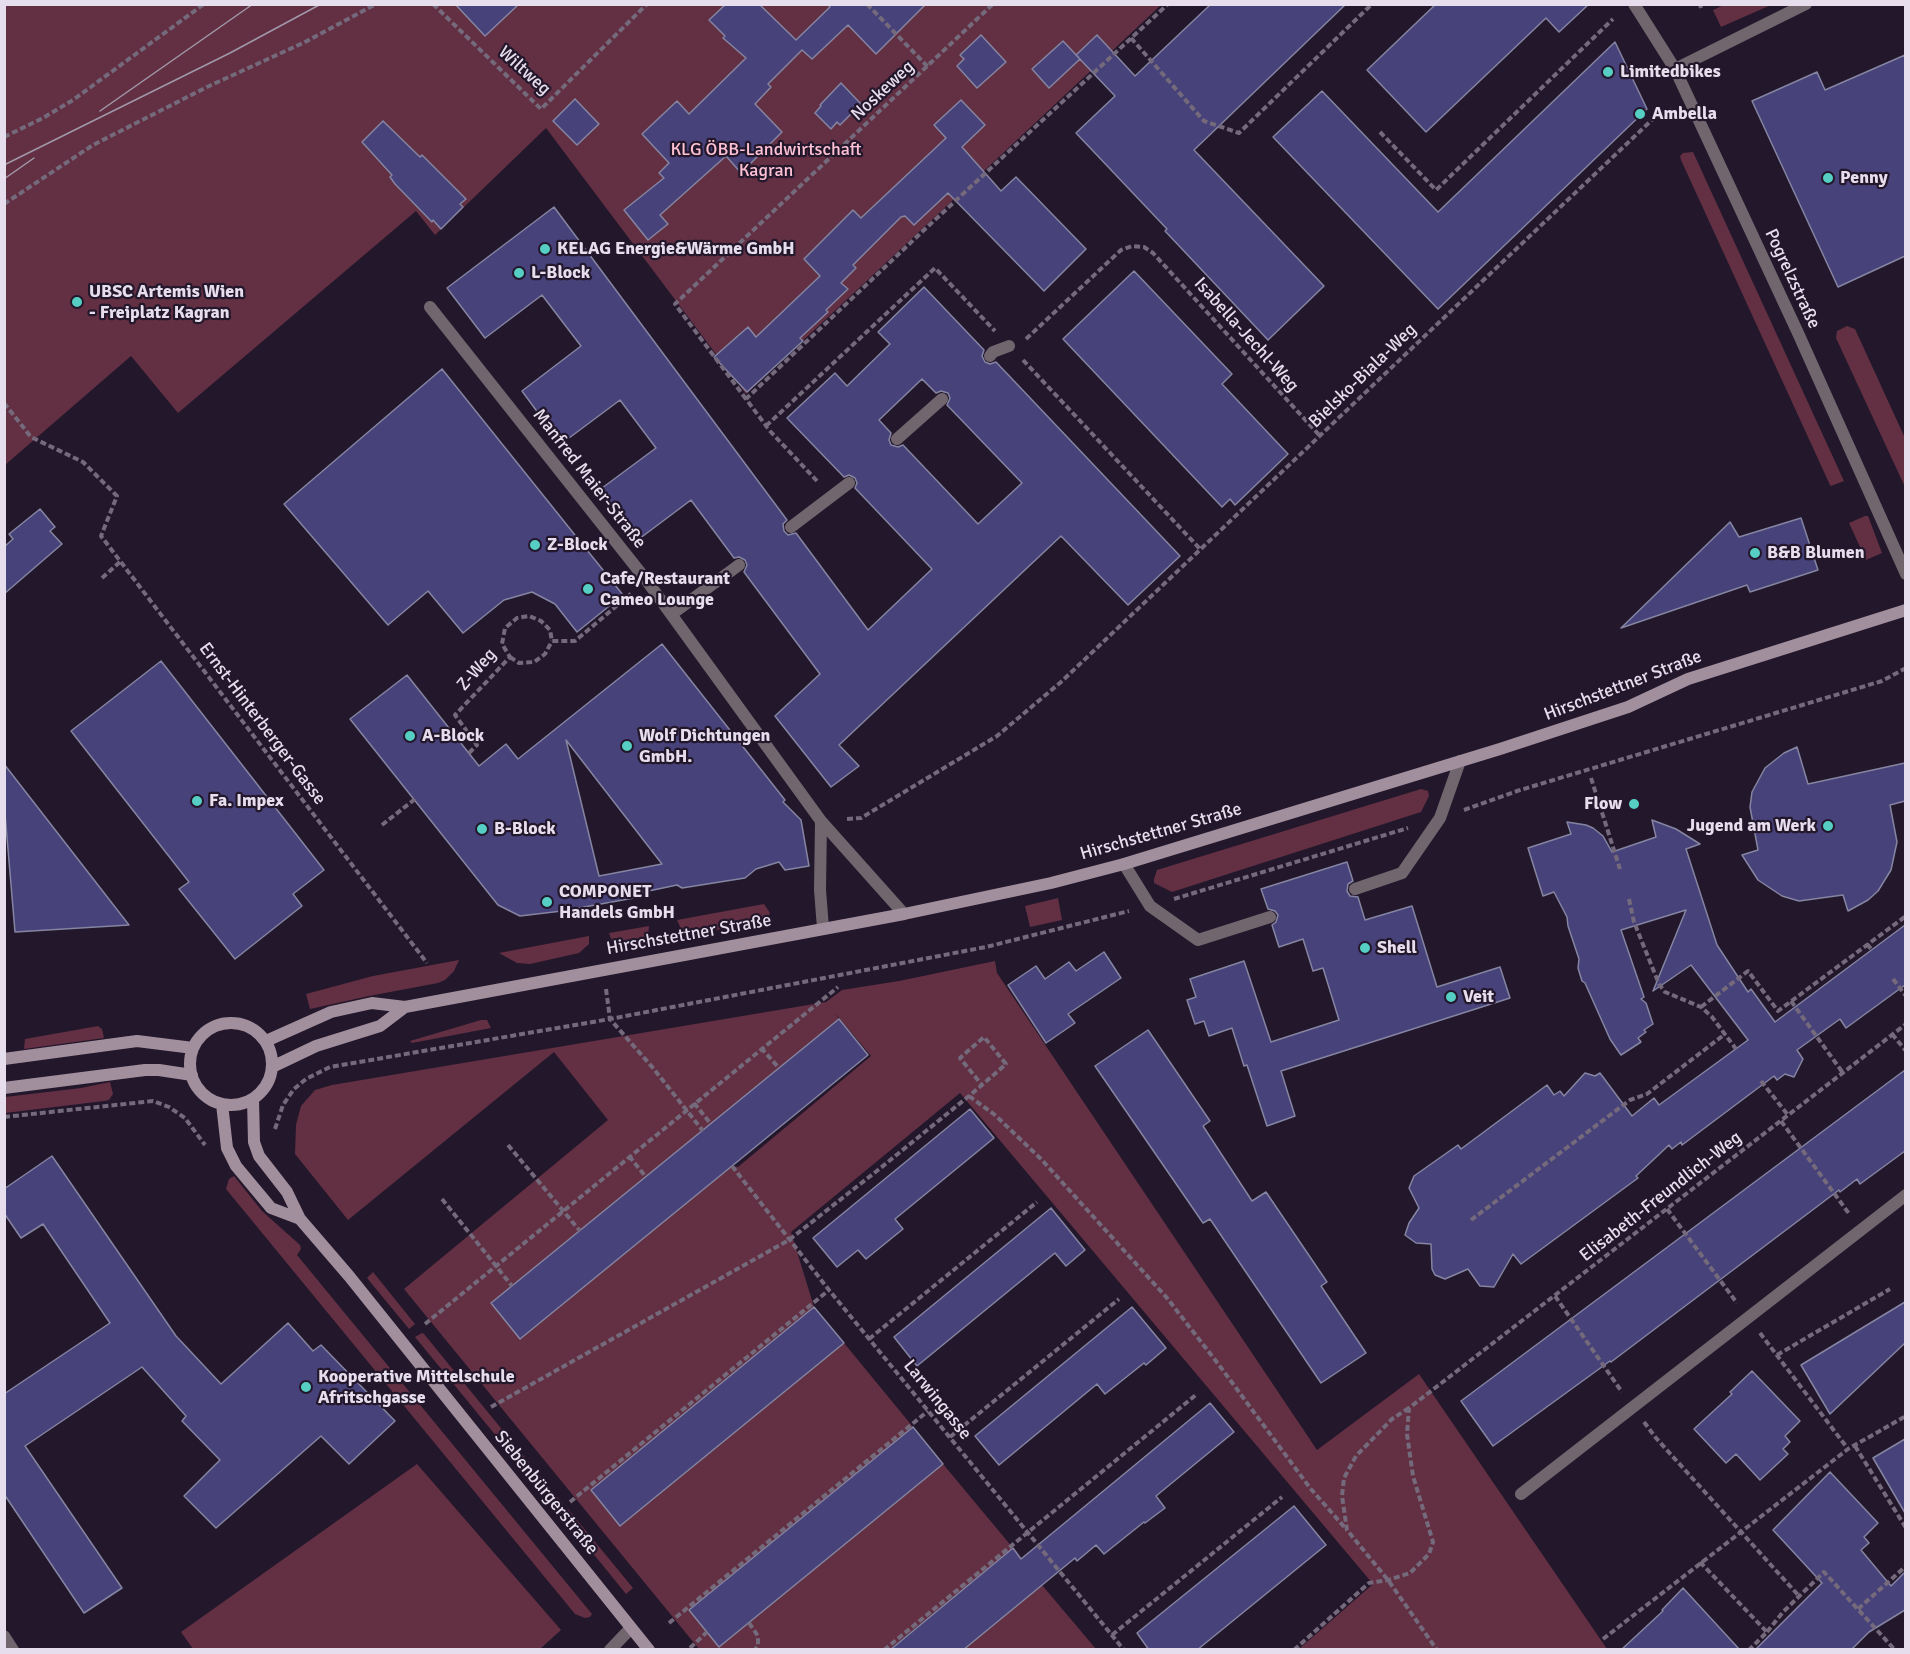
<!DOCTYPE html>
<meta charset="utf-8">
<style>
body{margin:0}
#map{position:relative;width:1910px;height:1654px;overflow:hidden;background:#23172c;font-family:Signika,sans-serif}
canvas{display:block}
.frame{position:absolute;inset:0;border:6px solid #e6deed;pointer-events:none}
</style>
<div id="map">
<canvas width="1910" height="1654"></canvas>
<div class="frame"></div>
</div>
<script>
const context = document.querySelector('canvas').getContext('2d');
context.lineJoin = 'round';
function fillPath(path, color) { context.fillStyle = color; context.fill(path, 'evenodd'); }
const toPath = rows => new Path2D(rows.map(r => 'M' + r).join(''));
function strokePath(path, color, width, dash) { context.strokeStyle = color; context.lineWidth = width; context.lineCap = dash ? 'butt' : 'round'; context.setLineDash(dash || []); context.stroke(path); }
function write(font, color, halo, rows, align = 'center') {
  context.font = font + ' Signika,sans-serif'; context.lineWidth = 4.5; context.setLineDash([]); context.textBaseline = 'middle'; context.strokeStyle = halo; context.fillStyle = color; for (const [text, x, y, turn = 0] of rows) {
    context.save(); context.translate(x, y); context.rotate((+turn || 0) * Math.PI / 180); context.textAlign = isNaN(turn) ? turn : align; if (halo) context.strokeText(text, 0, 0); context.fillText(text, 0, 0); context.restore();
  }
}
const green = toPath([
 [1726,4,1771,4,1771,5,1721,27,1713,10],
 [4,5,1161,5,746,394,546,128,435,235,416,211,178,413,131,356,5,465],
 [1693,152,1844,481,1831,486,1830,485,1681,160,1680,156,1683,153],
 [1847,326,1855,329,1905,438,1905,487,1836,338,1837,331],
 [1865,516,1868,516,1882,553,1866,560,1849,523],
 [1421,789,1428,791,1429,796,1421,812,1172,892,1154,883,1154,879,1157,870],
 [1058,898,1062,920,1030,927,1025,906],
 [764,904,770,913,765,921,758,923,692,934,682,931,677,920],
 [649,926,648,939,644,943,625,946,612,941,609,933],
 [589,936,589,944,579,953,530,964,517,963,499,953],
 [459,960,454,971,445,980,438,983,369,996,310,1009,306,994,373,976],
 [995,961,997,973,1317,1450,1419,1374,1607,1649,1299,1649,1373,1584,960,1093,791,1232,814,1307,591,1490,620,1526,844,1343,913,1427,689,1610,719,1647,943,1464,1013,1548,890,1649,699,1649,404,1289,608,1120,554,1052,348,1220,295,1154,296,1125,301,1106,315,1090,332,1085,826,1002,842,990,899,981],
 [835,1013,871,1056,738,1167,732,1166,520,1339,839,1019],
 [481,1020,487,1020,491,1028,412,1043,410,1041],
 [98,1026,102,1029,104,1038,24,1049,25,1039],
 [110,1082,113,1094,109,1100,104,1101,5,1113,5,1097,81,1088],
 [234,1176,262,1211,300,1245,301,1249,297,1255,592,1614,590,1617,585,1618,575,1614,226,1189,229,1179],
 [373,1272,415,1324,409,1329,367,1278],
 [422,1333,424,1334,563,1504,556,1509,415,1337],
 [417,1464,561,1630,540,1649,193,1649,181,1632],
 [568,1509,633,1588,626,1594,561,1514],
 [1042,1585,1096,1649,963,1650]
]);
const building = toPath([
 [455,4,519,4,485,36,455,4],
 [726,4,759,4,796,40,830,7,827,4,926,4,876,54,848,25,812,59,802,50,768,84,771,87,755,104,782,132,741,173,726,156,660,215,668,224,648,240,624,210,664,178,659,173,669,163,642,134,677,101,689,114,746,58,723,38,725,36,709,20,726,4],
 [1211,4,1346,4,1194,150,1324,286,1268,340,1165,231,1167,229,1076,133,1115,96,1076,55,1097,35,1135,76,1211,4],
 [1436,4,1589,4,1559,32,1546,18,1426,132,1367,70,1436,4],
 [981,35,1006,62,977,88,957,66,964,59,960,55,981,35],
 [1063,41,1080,59,1049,88,1032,69,1063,41],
 [1615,42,1647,109,1438,309,1273,137,1322,91,1438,212,1615,42],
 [1905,55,1905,256,1838,287,1752,101,1817,72,1825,90,1905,55],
 [841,83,861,104,840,125,837,122,831,129,815,113,821,106,820,105,841,83],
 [575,99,599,124,577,145,553,121,575,99],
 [961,100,985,125,962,147,1001,191,1016,177,1086,249,1044,291,948,193,914,225,905,216,901,217,853,265,856,268,841,283,848,289,826,310,828,312,800,338,803,341,747,392,714,357,748,327,756,337,820,276,804,259,853,210,861,218,946,138,934,125,961,100],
 [383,121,420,157,422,155,466,199,460,204,463,207,441,229,433,220,432,222,395,184,390,177,392,175,362,142,383,121],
 [554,207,787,520,783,524,784,531,788,535,796,533,868,630,932,569,855,488,857,483,855,478,849,475,844,477,787,418,835,373,847,386,890,344,878,332,924,287,984,350,982,356,985,362,990,364,996,362,1180,556,1128,605,1061,536,839,745,859,766,831,787,775,716,820,674,744,572,747,565,745,560,739,557,734,558,691,500,635,542,598,491,656,448,620,400,561,444,522,391,581,346,542,295,485,338,447,288,554,207],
 [922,379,936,393,941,391,948,393,950,398,947,405,1022,483,978,524,903,445,898,447,891,445,889,440,891,433,879,420,922,379],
 [1134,271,1232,374,1222,384,1288,454,1235,505,1230,499,1222,507,1063,339,1134,271],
 [442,369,623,595,577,632,555,604,532,592,504,600,463,633,428,591,388,625,284,504,442,369],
 [40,509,55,527,50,531,62,544,4,594,4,547,13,539,9,534,40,509],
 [1801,518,1818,570,1750,592,1747,585,1621,628,1730,522,1739,537,1801,518],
 [662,644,785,800,783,802,801,820,809,866,785,870,779,862,756,869,745,878,682,888,677,885,644,892,645,896,562,911,520,916,498,905,350,719,407,675,479,766,506,744,518,759,662,644],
 [566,740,662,864,599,876,566,740],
 [161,661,324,870,293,894,302,906,235,959,179,889,189,882,71,731,161,661],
 [1797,747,1808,784,1905,763,1905,801,1890,805,1897,842,1891,870,1878,891,1868,900,1848,911,1843,895,1799,901,1782,896,1758,880,1742,855,1758,850,1750,807,1752,792,1765,768,1784,753,1797,747],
 [4,764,129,925,15,932,4,802,4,764],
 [1652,820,1676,829,1700,844,1686,849,1717,945,1748,992,1751,989,1775,1022,1905,925,1905,985,1846,1028,1840,1019,1797,1050,1803,1059,1794,1077,1785,1074,1777,1080,1774,1076,1682,1145,1681,1142,1672,1149,1669,1145,1636,1176,1638,1178,1521,1264,1513,1254,1494,1287,1480,1286,1468,1269,1445,1279,1435,1275,1432,1269,1431,1244,1416,1243,1405,1235,1409,1223,1419,1208,1409,1188,1414,1176,1458,1145,1461,1149,1547,1085,1554,1095,1560,1091,1564,1096,1585,1073,1595,1076,1600,1073,1632,1116,1654,1098,1659,1105,1748,1040,1691,965,1653,991,1686,910,1621,930,1644,997,1641,999,1646,1003,1653,1024,1644,1030,1646,1032,1638,1038,1641,1042,1621,1055,1610,1039,1585,983,1582,981,1578,968,1579,959,1568,926,1567,917,1554,892,1543,896,1528,848,1571,834,1567,822,1586,825,1593,828,1603,836,1612,852,1656,837,1652,820],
 [1347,862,1353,881,1348,884,1347,891,1350,896,1358,897,1365,920,1412,906,1437,987,1500,967,1510,998,1281,1071,1295,1116,1267,1126,1247,1065,1244,1066,1232,1028,1209,1036,1204,1021,1195,1024,1187,1000,1196,997,1190,979,1244,961,1271,1042,1339,1020,1323,968,1313,971,1303,939,1279,947,1272,925,1276,922,1278,915,1275,911,1268,909,1261,889,1347,862],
 [1104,952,1121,978,1068,1014,1075,1023,1046,1043,1008,985,1036,966,1045,979,1069,962,1076,971,1104,952],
 [839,1019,868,1055,520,1339,491,1303,839,1019],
 [1148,1030,1210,1121,1203,1126,1252,1201,1266,1192,1327,1282,1321,1286,1366,1353,1321,1383,1210,1219,1203,1223,1095,1066,1148,1030],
 [1905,1070,1905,1151,1860,1184,1857,1179,1840,1192,1839,1190,1611,1362,1610,1361,1493,1446,1461,1401,1905,1070],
 [970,1109,994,1138,895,1219,903,1229,866,1259,858,1250,837,1267,813,1238,970,1109],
 [52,1156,176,1336,221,1384,288,1323,313,1351,321,1345,395,1421,349,1464,321,1436,216,1528,184,1496,220,1460,182,1421,186,1416,142,1367,25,1446,122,1588,84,1613,4,1494,4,1394,110,1323,43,1224,21,1238,4,1213,4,1189,52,1156],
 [1051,1208,1085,1250,1066,1266,1055,1253,917,1366,894,1337,1051,1208],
 [1905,1302,1905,1343,1830,1414,1801,1365,1905,1302],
 [814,1307,844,1343,620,1526,591,1490,814,1307],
 [1132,1307,1166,1348,1146,1365,1144,1363,1105,1394,1097,1384,999,1465,975,1436,1132,1307],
 [1752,1371,1800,1421,1785,1436,1790,1442,1783,1449,1788,1454,1760,1480,1736,1454,1726,1463,1694,1429,1732,1394,1730,1392,1752,1371],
 [1210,1403,1234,1432,1156,1496,1165,1508,1145,1523,1144,1522,1104,1554,1096,1545,1077,1561,1075,1558,963,1650,890,1650,1013,1548,1021,1559,1210,1403],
 [913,1427,943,1464,719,1647,689,1610,913,1427],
 [1905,1439,1905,1513,1873,1458,1905,1439],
 [1830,1472,1878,1523,1864,1537,1869,1543,1861,1550,1891,1586,1905,1572,1905,1610,1869,1632,1851,1650,1755,1650,1822,1583,1773,1530,1830,1472],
 [1294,1506,1326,1545,1197,1650,1149,1650,1137,1633,1294,1506],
 [1683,1588,1740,1650,1621,1650,1663,1611,1662,1610,1683,1588]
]);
const path = toPath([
 [433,4,541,109,647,4],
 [867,4,928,67],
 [1700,4,1701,8],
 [1131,38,1204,121,1239,133,1372,4],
 [1380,132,1436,190,1613,19],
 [4,137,43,118,73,100,204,4],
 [4,204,93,145,207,87,305,42,376,4],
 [1026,339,1121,250,1132,246,1144,247,1153,253,1320,436],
 [1023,360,1201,550],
 [746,399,675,304,993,4],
 [4,403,31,437,83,462,117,496,101,536,427,963],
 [766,426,935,268,995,331],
 [817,481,770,431,746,399,924,230,1168,4],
 [102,578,121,561],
 [510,657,519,663,534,662,545,654,552,641],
 [469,753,477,745,455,715,510,657,502,644,505,628,517,618,529,616,541,621,550,630,552,641,575,641,633,592],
 [1591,778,1620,869],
 [1464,810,1517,791,1882,681,1906,668],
 [847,819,861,818,997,736,1061,682,1656,116,1673,109],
 [382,825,415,799],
 [1174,899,1408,828],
 [1629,899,1634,922,1659,984,1665,992,1701,1007,1712,1017,1736,1049],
 [1867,944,1872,950],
 [1893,979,1906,996],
 [606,989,610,1019,653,1068,703,1131],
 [1791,1001,1843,1073],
 [1701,1007,1748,971,1778,1011,1906,916],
 [1892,1034,1906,1051],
 [761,1048,779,1068],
 [1761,1081,1788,1115],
 [969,1096,995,1115,1041,1159,1167,1298,1219,1365,1310,1488,1347,1530],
 [694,1103,711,1124],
 [4,1117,153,1101,169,1107,185,1118,205,1145],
 [1781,1121,1850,1215],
 [275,1129,283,1105,294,1089,306,1079,330,1067,610,1019,986,947,1129,911],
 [508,1145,580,1231],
 [629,1156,646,1177],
 [732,1166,829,1290,1124,1650],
 [442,1199,512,1286],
 [1667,1209,1737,1303],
 [1471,1220,1630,1100,1647,1094,1725,1034],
 [1555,1296,1622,1392],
 [425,1324,838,987],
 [1760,1333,1848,1449],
 [869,1339,1037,1202],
 [1777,1355,1890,1289],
 [491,1407,789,1240,878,1170,969,1096,982,1085,1006,1064,984,1037,960,1058,982,1085],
 [1409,1408,1392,1419,1356,1456,1344,1478,1342,1496,1347,1530,1388,1580,1437,1650],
 [1644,1422,1656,1438,1799,1596],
 [950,1437,1119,1299],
 [1855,1446,1906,1528],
 [570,1502,829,1290],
 [1700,1562,1767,1632,1749,1650],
 [1858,1609,1906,1566],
 [669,1623,928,1411],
 [749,1623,758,1636,758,1645,755,1650],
 [1767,1632,1783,1612,1824,1572,1895,1650],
 [1112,1635,1282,1497],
 [1603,1639,1848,1449,1906,1416],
 [690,1648,707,1632],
 [884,1650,1197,1394],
 [1294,1650,1369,1583,1388,1580,1410,1573,1429,1554,1433,1542,1413,1476,1407,1434,1409,1408,1906,1024]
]);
const lane = toPath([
 [430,307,647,581,821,821,904,914],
 [990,356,993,352,1009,346],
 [897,439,942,399],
 [791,527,849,483],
 [672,614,739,565],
 [821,821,820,890,823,928],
 [1124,864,1150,906,1198,940,1270,917],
 [1355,889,1402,873,1440,818,1460,761],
 [1521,1494,1906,1195]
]);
const street = toPath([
 [1634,4,1675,69,1798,333,1906,574],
 [1675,69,1806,4],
 [4,1636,13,1650],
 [610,1650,631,1628]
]);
const secondary = toPath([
 '190 1064a41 41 0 1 1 82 0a41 41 0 1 1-82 0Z',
 [266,1041,331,1012,372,1003,405,1007,904,914,1051,883,1124,864,1500,749,1628,707,1688,679,1906,610],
 [4,1059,137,1041,193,1048],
 [272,1067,316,1046,380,1026,405,1007],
 [4,1088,145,1070,159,1070,192,1075],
 [253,1099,254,1142,259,1156,287,1192,300,1219,349,1276,649,1650],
 [222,1104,227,1148,236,1166,271,1208,300,1219]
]);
const tram = toPath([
 [100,111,253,4],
 [4,165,230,53,321,4],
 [4,179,34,158]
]);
const markers = [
 [1608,72,6,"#56cec3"],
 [1640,114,6,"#56cec3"],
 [1828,178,6,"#56cec3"],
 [545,249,6,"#56cec3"],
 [519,273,6,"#56cec3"],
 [77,302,6,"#56cec3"],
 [535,545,6,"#56cec3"],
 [1755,553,6,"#56cec3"],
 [588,589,6,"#56cec3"],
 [410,736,6,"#56cec3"],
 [627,746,6,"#56cec3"],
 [197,801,6,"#56cec3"],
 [1634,804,6,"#56cec3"],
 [1828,826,6,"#56cec3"],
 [482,829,6,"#56cec3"],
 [547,902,6,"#56cec3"],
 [1365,948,6,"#56cec3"],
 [1451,997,6,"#56cec3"],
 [306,1387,6,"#56cec3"]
];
const streetNames = [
 ["Wiltweg",524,71,42],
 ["Noskeweg",883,91,-43],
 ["Pogrelzstraße",1792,279,65],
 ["Isabella-Jechl-Weg",1246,335,48],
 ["Bielsko-Biala-Weg",1363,376,-44],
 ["Manfred Maier-Straße",589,479,52],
 ["Z-Weg",477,670,-49],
 ["Hirschstettner Straße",1623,686,-21],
 ["Ernst-Hinterberger-Gasse",262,724,53],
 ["Hirschstettner Straße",1161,832,-16],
 ["Hirschstettner Straße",689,935,-10],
 ["Elisabeth-Freundlich-Weg",1661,1197,-38],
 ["Larwingasse",937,1400,51],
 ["Siebenbürgerstraße",546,1493,51]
];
const poiNames = [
 ["Limitedbikes",1620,72],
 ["Ambella",1652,114],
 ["Penny",1840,178],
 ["KELAG Energie&Wärme GmbH",557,249],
 ["L-Block",531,273],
 ["UBSC Artemis Wien",89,292],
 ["- Freiplatz Kagran",89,313],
 ["Z-Block",547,545],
 ["B&B Blumen",1767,553],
 ["Cafe/Restaurant",600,579],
 ["Cameo Lounge",600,600],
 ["A-Block",422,736],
 ["Wolf Dichtungen",639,736],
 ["GmbH.",639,757],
 ["Fa. Impex",209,801],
 ["Flow",1622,804,"right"],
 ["Jugend am Werk",1816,826,"right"],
 ["B-Block",494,829],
 ["COMPONET",559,892],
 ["Handels GmbH",559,913],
 ["Shell",1377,948],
 ["Veit",1463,997],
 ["Kooperative Mittelschule",318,1377],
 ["Afritschgasse",318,1398]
];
const parkNames = [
 ["KLG ÖBB-Landwirtschaft",766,150],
 ["Kagran",766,171]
];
fillPath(green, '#623042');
fillPath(building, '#474279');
strokePath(building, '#8585a2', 1.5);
strokePath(path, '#746a7c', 4, [6, 3]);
strokePath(lane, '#71666e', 12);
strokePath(street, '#71666e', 12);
strokePath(secondary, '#a28f9d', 12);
strokePath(tram, '#a198a9', 1.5);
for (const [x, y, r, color] of markers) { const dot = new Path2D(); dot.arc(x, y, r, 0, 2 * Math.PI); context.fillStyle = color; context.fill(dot); strokePath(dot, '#23172c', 2); }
write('18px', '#e6deed', '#23172c', streetNames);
write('bold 18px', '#e6deed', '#23172c', poiNames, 'left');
write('18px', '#fec2d4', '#23172c', parkNames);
</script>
